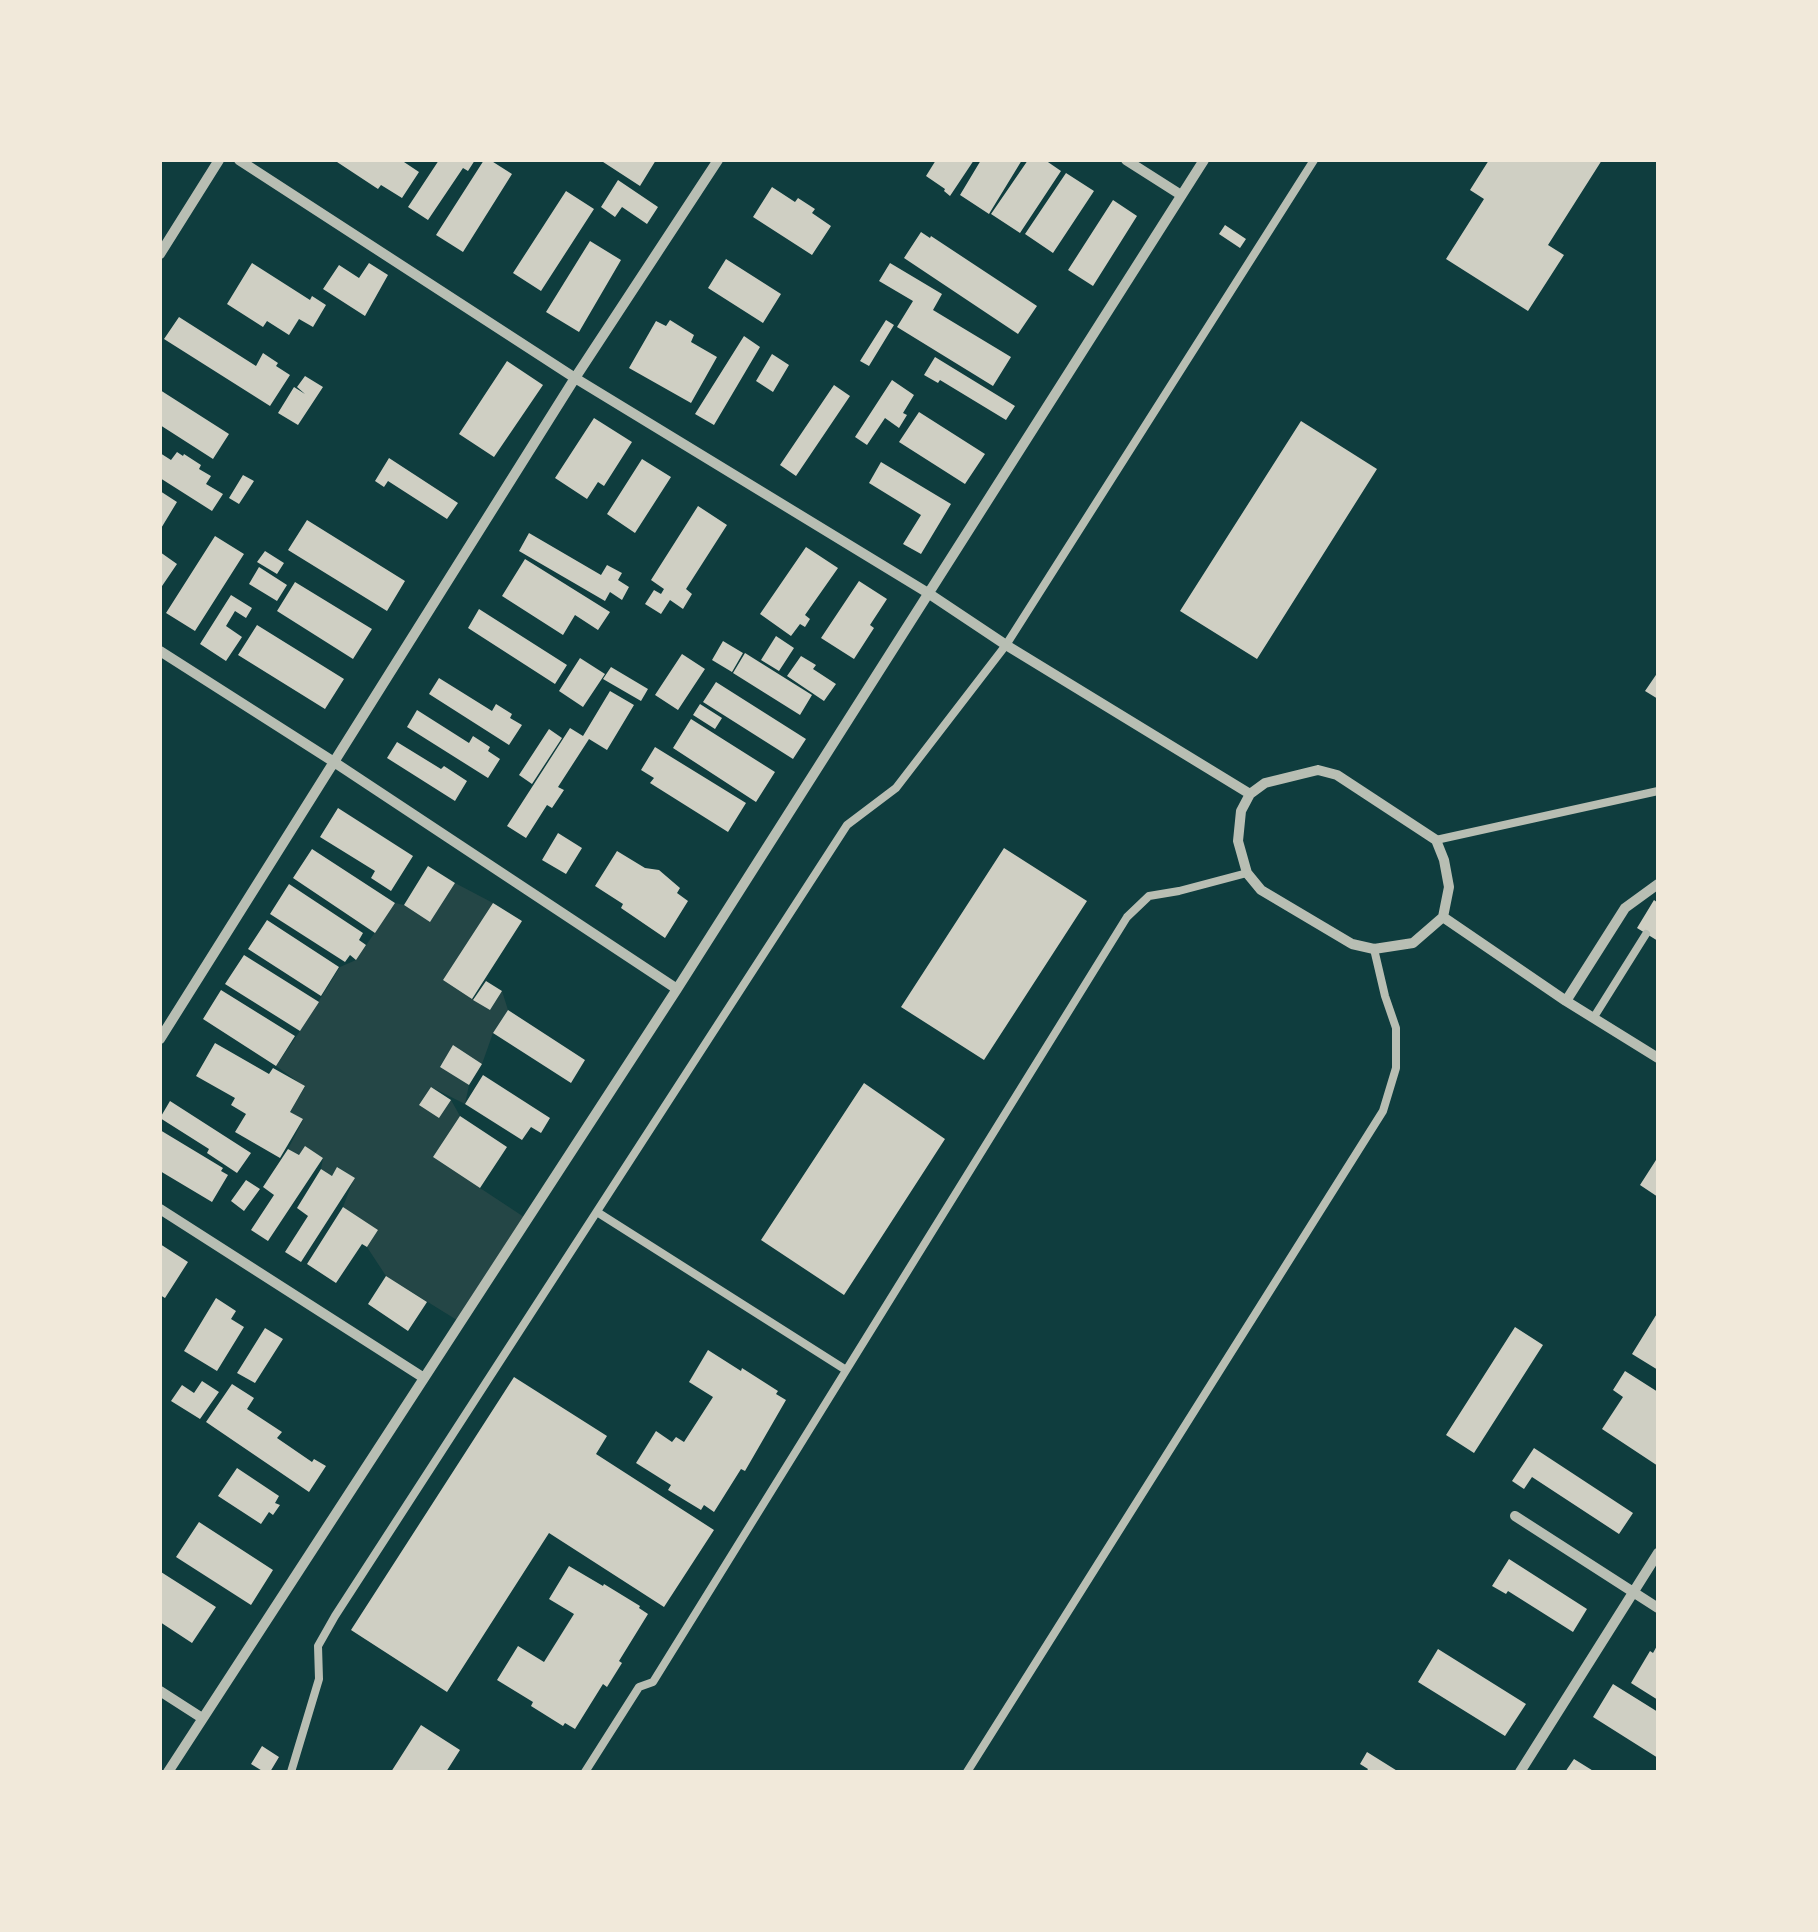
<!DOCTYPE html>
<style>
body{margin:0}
#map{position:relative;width:1818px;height:1932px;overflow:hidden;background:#0f3d3e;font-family:Arial,sans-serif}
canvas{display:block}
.frame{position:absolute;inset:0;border:162px solid #f1e9da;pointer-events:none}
</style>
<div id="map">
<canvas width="1818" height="1932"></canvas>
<div class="frame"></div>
</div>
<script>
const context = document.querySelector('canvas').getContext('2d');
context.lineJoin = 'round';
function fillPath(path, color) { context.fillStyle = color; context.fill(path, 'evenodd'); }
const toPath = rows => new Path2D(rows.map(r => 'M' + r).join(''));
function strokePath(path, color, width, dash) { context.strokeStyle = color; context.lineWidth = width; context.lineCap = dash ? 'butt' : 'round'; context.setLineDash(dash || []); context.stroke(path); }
const green = toPath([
 [455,883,493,903,443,980,490,1010,502,991,508,1010,493,1033,482,1064,454,1046,440,1066,469,1085,465,1104,431,1087,439,1117,451,1100,460,1116,433,1157,527,1219,460,1322,386,1276,367,1247,378,1230,343,1207,354,1178,338,1167,332,1176,321,1169,323,1158,305,1147,299,1155,288,1149,303,1120,290,1112,305,1087,276,1066,300,1031,340,967,356,960,395,903,404,905,430,921]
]);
const building = toPath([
 [334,160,401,160,419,172,402,198,381,185,378,189],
 [439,160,475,160,468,171,463,168,428,220,408,207],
 [484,160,490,160,512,174,463,252,436,235],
 [600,160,656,160,640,186],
 [936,160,974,160,950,196,944,191,945,189,926,176],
 [981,160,1022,160,989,214,960,195],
 [1028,160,1045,160,1061,171,1020,233,991,214],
 [1489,160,1602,160,1548,245,1564,255,1528,311,1446,259,1484,199,1470,190],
 [1066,173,1094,191,1053,253,1025,234],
 [618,180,658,207,647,224,622,207,615,217,601,207],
 [772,187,795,202,798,198,815,209,812,213,831,226,812,255,753,217],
 [566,191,594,209,541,291,513,273],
 [1113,200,1137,216,1093,286,1068,270],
 [1225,225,1246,239,1240,248,1219,234],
 [921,232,930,238,931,236,1037,306,1018,334,904,258],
 [590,241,621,260,579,332,546,312],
 [726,259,781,294,763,323,708,288],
 [252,263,310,300,312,296,326,305,313,327,299,319,289,335,267,321,263,327,227,304],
 [369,263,388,275,365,316,323,289,339,265,359,278],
 [890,263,942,294,933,310,1011,357,993,386,897,327,913,301,879,281],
 [179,317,256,366,263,353,278,363,276,366,290,375,270,406,164,339],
 [670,320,694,335,691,342,717,357,691,403,629,368,656,321,666,326],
 [886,320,894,325,869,366,860,361],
 [744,336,760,347,714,425,695,414],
 [772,354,789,365,773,392,756,381],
 [935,357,1015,406,1006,420,940,380,938,383,924,375],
 [507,361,543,385,494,457,459,434],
 [305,376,323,387,298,425,278,413,294,387,305,394,297,387],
 [892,380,914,395,903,413,907,415,899,428,885,418,867,445,855,437],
 [834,385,850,396,796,476,780,465],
 [160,390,229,434,213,459,160,425],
 [919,412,985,454,965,484,899,442],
 [594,418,632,442,604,486,598,482,587,499,555,478],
 [1301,421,1377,469,1257,659,1180,611],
 [177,452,183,456,184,454,201,465,199,469,211,476,206,484,223,494,212,511,160,478,160,453,171,460],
 [389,458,458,503,447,519,388,481,384,487,375,481],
 [642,459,671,477,635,533,607,514],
 [881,462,951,504,921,554,903,544,921,515,869,483],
 [243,475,254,481,239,504,229,498],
 [160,491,177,502,160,530],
 [698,506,727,525,686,589,692,594,683,609,670,600,661,614,645,604,654,590,661,594,664,589,651,580],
 [307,520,405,581,387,611,288,550],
 [529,533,601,575,607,565,622,573,618,580,629,587,622,600,610,592,605,601,519,551],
 [215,536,244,554,195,631,166,613],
 [806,547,838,568,805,615,810,619,805,627,800,624,791,636,760,614],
 [265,551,284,563,277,574,257,562],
 [160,552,177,564,160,589],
 [525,559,610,612,598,630,575,615,563,635,502,596],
 [259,567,287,585,277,601,249,584],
 [859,581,887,599,870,625,874,628,854,659,821,638],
 [295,582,372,629,353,659,277,611],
 [231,595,252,608,246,618,235,611,226,626,242,637,226,661,200,644],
 [479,609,567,665,555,684,468,628],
 [257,625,344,679,325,709,238,655],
 [776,636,794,648,779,671,761,660],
 [723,641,743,653,732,672,712,660],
 [745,653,812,695,800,715,733,673],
 [682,654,705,669,678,710,655,695],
 [801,656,816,665,813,669,836,684,824,701,787,676],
 [580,658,605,674,583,707,559,691],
 [611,667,648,689,641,701,603,679],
 [1658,672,1658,699,1645,691],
 [439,678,492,711,496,704,512,714,510,718,522,725,509,745,429,694],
 [716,682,806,739,793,759,703,702],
 [610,691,634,705,607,750,589,739,558,787,564,790,552,808,547,805,526,838,507,826,570,728,583,736],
 [700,704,722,718,715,729,693,715],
 [417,710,469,743,473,736,490,747,488,751,500,759,488,778,407,727],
 [691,719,775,772,756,802,673,748],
 [549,729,562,738,532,784,519,775],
 [397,742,441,769,444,766,467,781,455,801,387,758],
 [655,747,746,803,728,832,650,783,654,778,641,770],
 [338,808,413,856,391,891,371,878,375,871,320,837],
 [558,833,582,848,566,874,542,860],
 [1004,848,1087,901,984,1060,901,1007],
 [312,849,395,903,375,933,293,878],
 [617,851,645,868,659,870,680,888,677,893,688,901,665,938,621,908,623,904,595,886],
 [428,866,455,883,430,922,404,905],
 [289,884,363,933,359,940,366,945,356,960,350,955,345,962,270,914],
 [1654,900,1658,903,1658,941,1637,928],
 [493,903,522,921,472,999,443,980],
 [267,920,339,967,321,996,248,949],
 [244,955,319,1002,300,1031,225,984],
 [486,981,502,991,490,1010,473,1000],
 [221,990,295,1036,276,1066,203,1019],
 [508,1010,585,1060,571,1083,493,1033],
 [215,1043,269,1074,273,1068,305,1086,290,1112,303,1119,280,1158,235,1132,246,1114,231,1105,235,1098,196,1076],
 [453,1045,482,1064,469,1085,440,1067],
 [483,1075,550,1118,541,1133,531,1127,522,1140,465,1104],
 [864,1083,945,1139,844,1295,761,1240],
 [431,1087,451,1100,439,1118,419,1105],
 [170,1101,251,1153,237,1173,207,1153,209,1149,160,1118],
 [460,1116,507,1147,480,1188,433,1157],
 [160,1130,223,1168,221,1171,228,1175,212,1202,160,1171],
 [305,1146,323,1158,268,1241,251,1230,274,1195,263,1187,288,1149,299,1155],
 [1656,1160,1658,1161,1658,1197,1640,1185],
 [337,1167,355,1178,301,1262,285,1252,308,1216,297,1208,321,1169,332,1176],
 [246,1180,260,1189,244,1211,231,1201],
 [343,1207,378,1230,367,1247,362,1244,336,1283,307,1264],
 [160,1244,188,1262,165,1298,160,1295],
 [386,1276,427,1302,408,1331,368,1304],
 [216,1298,236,1311,231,1319,244,1327,217,1371,184,1351],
 [1658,1312,1658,1370,1632,1354],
 [1515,1327,1543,1345,1474,1453,1446,1435],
 [265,1328,283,1339,255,1383,237,1373],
 [708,1350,741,1371,742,1368,778,1391,776,1394,786,1400,745,1471,741,1469,714,1512,704,1505,701,1510,668,1490,671,1485,636,1463,656,1431,672,1442,676,1437,684,1442,713,1397,689,1382],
 [1625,1371,1658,1392,1658,1412,1656,1415,1658,1417,1658,1466,1602,1429,1623,1397,1613,1390],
 [514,1377,607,1436,596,1454,714,1530,664,1607,549,1533,447,1692,351,1630],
 [202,1381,219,1392,200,1419,171,1401,182,1385,194,1393],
 [232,1384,254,1398,247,1409,282,1432,277,1438,312,1462,314,1459,326,1466,309,1492,206,1422],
 [1534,1448,1633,1513,1619,1534,1532,1477,1524,1489,1512,1481],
 [237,1468,279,1496,275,1503,280,1505,273,1515,269,1512,261,1524,218,1496],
 [199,1522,273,1570,251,1605,176,1557],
 [1509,1559,1587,1609,1573,1632,1508,1591,1506,1594,1492,1586],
 [569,1566,603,1586,604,1584,640,1606,639,1608,648,1614,619,1661,622,1663,607,1687,603,1684,575,1729,565,1723,563,1726,531,1706,533,1702,497,1680,518,1646,544,1662,574,1614,549,1599],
 [161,1572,216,1607,192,1643,160,1622],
 [1658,1644,1658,1700,1631,1683,1650,1651,1653,1653],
 [1438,1649,1526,1704,1505,1736,1418,1682],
 [1613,1684,1658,1712,1658,1758,1593,1717],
 [421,1725,460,1750,446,1772,391,1772],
 [262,1746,279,1757,270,1772,264,1772,251,1764],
 [1367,1752,1399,1772,1366,1772,1368,1769,1360,1764],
 [1574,1759,1595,1772,1565,1772]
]);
const service = toPath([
 [1436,840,1658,791],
 [1594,1017,1646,934],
 [597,1212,846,1370],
 [291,1772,319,1679,318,1646,335,1616,847,825,896,788,1006,645,1314,160],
 [585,1772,639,1687,653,1682,1127,917,1149,896,1179,891,1247,873],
 [967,1772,1383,1111,1396,1068,1396,1028,1385,996,1374,949]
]);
const minor = toPath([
 [239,160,575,378,928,593,1006,645,1250,794],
 [1126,160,1181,195],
 [160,254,219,160],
 [160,651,334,762,677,989],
 [1318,770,1337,775,1436,840,1444,860,1449,887,1443,917,1413,943,1374,949,1352,944,1261,890,1247,873,1238,841,1241,811,1250,794,1265,783,1318,770],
 [1443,917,1566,1001,1658,1058],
 [1566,1001,1625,908,1658,884],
 [160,1039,575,378,718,160],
 [160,1209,424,1378],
 [1515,1516,1658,1608],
 [160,1691,202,1718],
 [168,1772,677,989,1204,160],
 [1520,1772,1658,1553]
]);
fillPath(green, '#244646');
fillPath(building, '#cfcfc3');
strokePath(service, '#b8beb3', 8);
strokePath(minor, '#b8beb3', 10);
</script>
